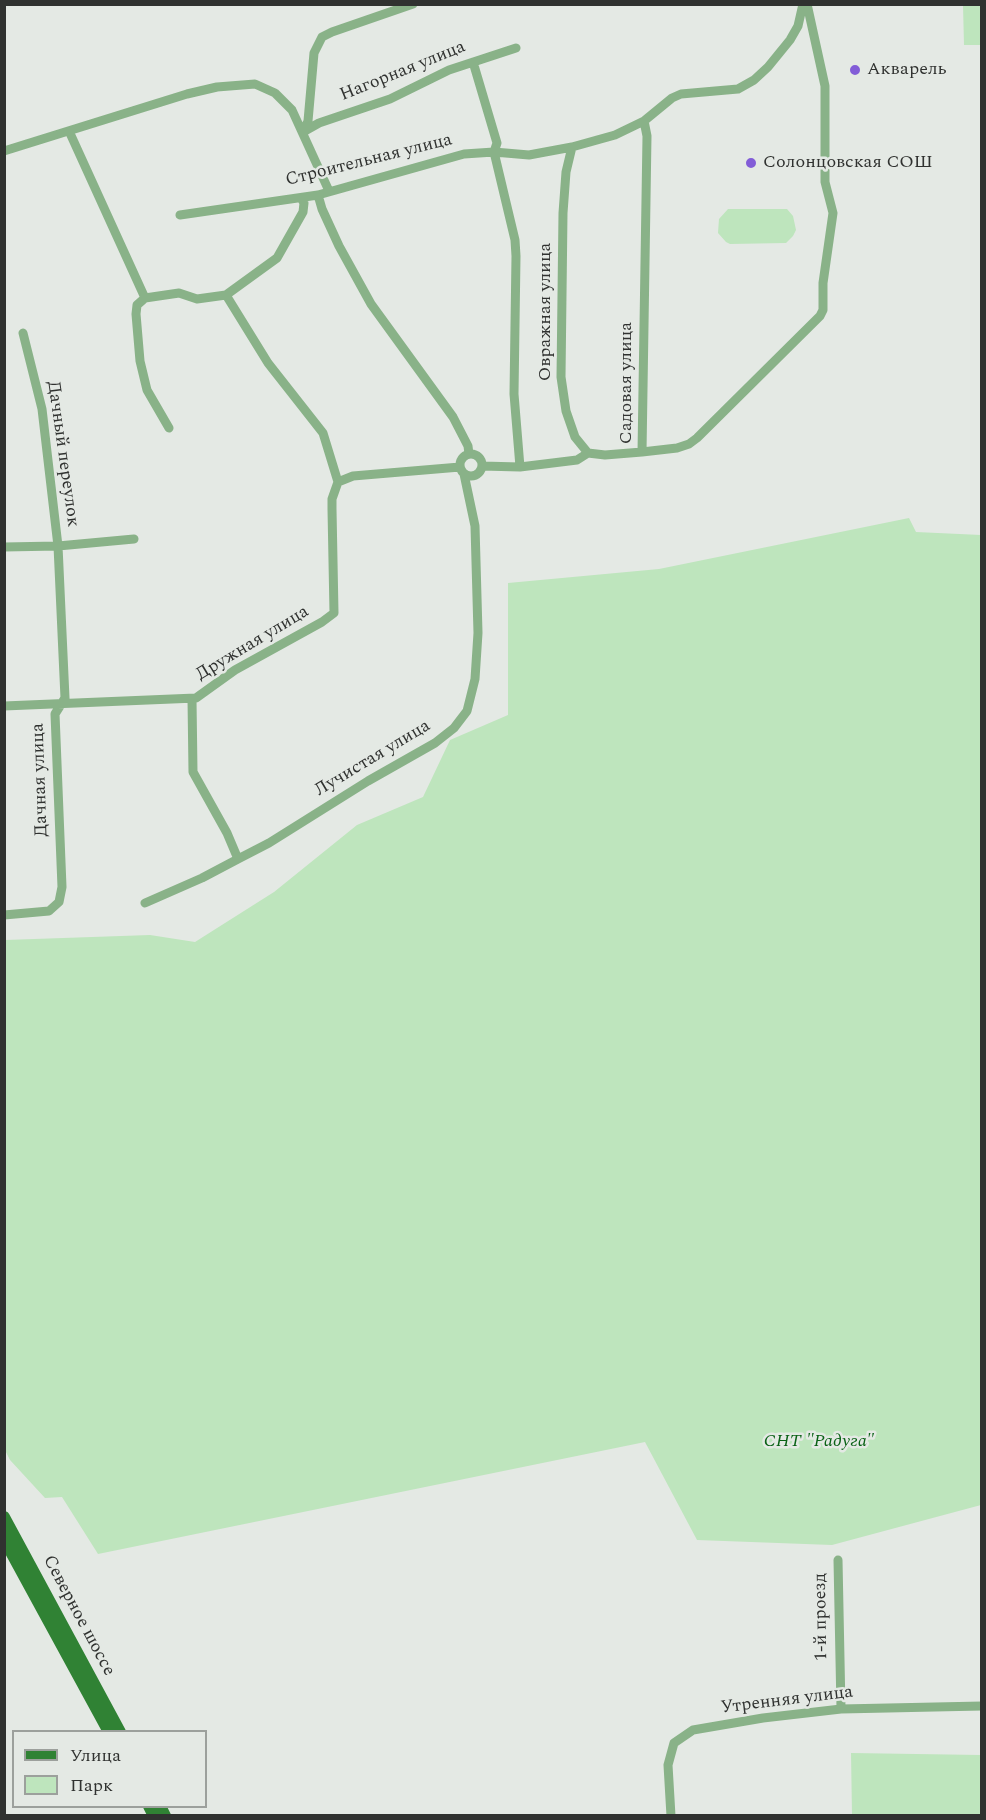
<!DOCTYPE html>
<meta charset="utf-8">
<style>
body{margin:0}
#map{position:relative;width:986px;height:1820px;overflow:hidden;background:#e4e9e4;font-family:Spectral,serif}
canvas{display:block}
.frame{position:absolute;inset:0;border:6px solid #303230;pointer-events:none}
.legend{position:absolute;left:12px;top:1730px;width:195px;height:78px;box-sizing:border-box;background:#e4e9e4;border:2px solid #9ca09c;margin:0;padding:8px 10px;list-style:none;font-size:18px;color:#303230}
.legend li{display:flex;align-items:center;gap:12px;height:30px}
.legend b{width:30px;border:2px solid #9ca09c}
</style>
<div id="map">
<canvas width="986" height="1820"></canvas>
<div class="frame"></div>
<ul class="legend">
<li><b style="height:8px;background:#308234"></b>Улица</li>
<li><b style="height:16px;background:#bee5bd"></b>Парк</li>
</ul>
</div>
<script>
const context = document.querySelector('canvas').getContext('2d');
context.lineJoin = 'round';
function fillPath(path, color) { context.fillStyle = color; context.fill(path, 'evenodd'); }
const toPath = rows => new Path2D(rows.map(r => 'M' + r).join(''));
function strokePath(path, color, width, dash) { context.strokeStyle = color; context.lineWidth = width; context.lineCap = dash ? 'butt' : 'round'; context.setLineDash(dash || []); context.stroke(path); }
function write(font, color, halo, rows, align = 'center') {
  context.font = font + ' Spectral,serif'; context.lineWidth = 5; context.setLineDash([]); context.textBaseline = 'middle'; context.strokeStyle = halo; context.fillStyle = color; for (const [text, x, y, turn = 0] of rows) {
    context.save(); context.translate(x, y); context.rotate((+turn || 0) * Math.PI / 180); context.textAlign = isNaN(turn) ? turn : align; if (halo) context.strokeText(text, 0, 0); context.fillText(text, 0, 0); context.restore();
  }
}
const green = toPath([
 [963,5,981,5,981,45,964,45],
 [728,209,787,209,793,216,796,230,793,236,786,243,730,244,726,242,718,233,719,219],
 [909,518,916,532,981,535,981,1505,832,1545,697,1540,645,1442,98,1554,62,1497,45,1498,10,1460,5,1450,5,940,150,935,195,942,274,892,357,825,423,797,450,740,508,715,508,583,659,569],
 [851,1753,981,1755,981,1815,852,1815]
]);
const minor = toPath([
 [473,62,497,143,494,152,515,240,516,256,514,394,520,467],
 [644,121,647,136,642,452,677,448,689,444,697,438,820,316,823,310,823,283,833,213,825,182,825,86,807,4],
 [69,131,145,298,137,305,136,314,140,361,147,390,169,428],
 [303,132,319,123,390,99,449,70,516,48],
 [303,132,308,121,314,53,322,37,332,32,413,4],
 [572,147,566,172,563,213,561,377,566,411,575,437,588,453,605,455,642,452],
 [4,151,187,94,217,87,255,84,275,93,292,110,329,191],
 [318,195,322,209,339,246,371,304,453,417,468,446,469,454],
 [180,215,318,195,464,154,494,152,529,155,572,147,615,135,644,121,672,98,681,94,738,89,754,80,768,67,790,40,798,26,803,4],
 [226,295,268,363,323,433,338,482],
 [145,298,179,293,197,299,226,295,277,258,303,212,304,203,301,198],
 '460 465a11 11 0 1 1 22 0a11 11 0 1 1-22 0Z',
 [482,466,520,467,577,460,588,453],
 [4,547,58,546,134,539],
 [4,706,196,698,235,670,322,622,334,613,332,509,332,499,338,482,353,476,460,467],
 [238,859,269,843,368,781,435,743,454,728,467,711,475,679,478,633,475,526,464,474],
 [145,903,202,878,238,859,227,833,193,772,192,699],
 [4,915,49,911,59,902,62,887,55,714,65,698,58,546,42,409,23,333],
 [838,1560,841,1709],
 [671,1816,668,1765,674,1743,693,1730,763,1718,841,1709,982,1706]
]);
const major = toPath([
 [4,1517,120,1732],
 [4,1539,109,1732],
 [149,1806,154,1816],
 [160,1806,165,1816]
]);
const markers = [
 [855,70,6,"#825dd7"],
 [751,163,6,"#825dd7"]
];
const poiNames = [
 ["Акварель",867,70],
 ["Солонцовская СОШ",763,163]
];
const streetNames = [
 ["Нагорная улица",403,72,-22],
 ["Строительная улица",369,161,-14],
 ["Овражная улица",546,312,-90],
 ["Садовая улица",627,383,-90],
 ["Дачный переулок",62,454,82],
 ["Дружная улица",253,644,-31],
 ["Лучистая улица",373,759,-31],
 ["Дачная улица",41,780,-92],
 ["Северное шоссе",78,1616,62],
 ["1-й проезд",822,1617,-91],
 ["Утренняя улица",787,1701,-7]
];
const parkNames = [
 ["СНТ \"Радуга\"",819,1442]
];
fillPath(green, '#bee5bd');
strokePath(minor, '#89b288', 9);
strokePath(major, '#308234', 12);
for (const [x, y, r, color] of markers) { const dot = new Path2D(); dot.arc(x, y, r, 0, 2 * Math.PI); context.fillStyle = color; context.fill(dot); strokePath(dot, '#e4e9e4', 2); }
write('18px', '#303230', '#e4e9e4', poiNames, 'left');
write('18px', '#303230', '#e4e9e4', streetNames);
write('italic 18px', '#0a6216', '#e4e9e4', parkNames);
</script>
